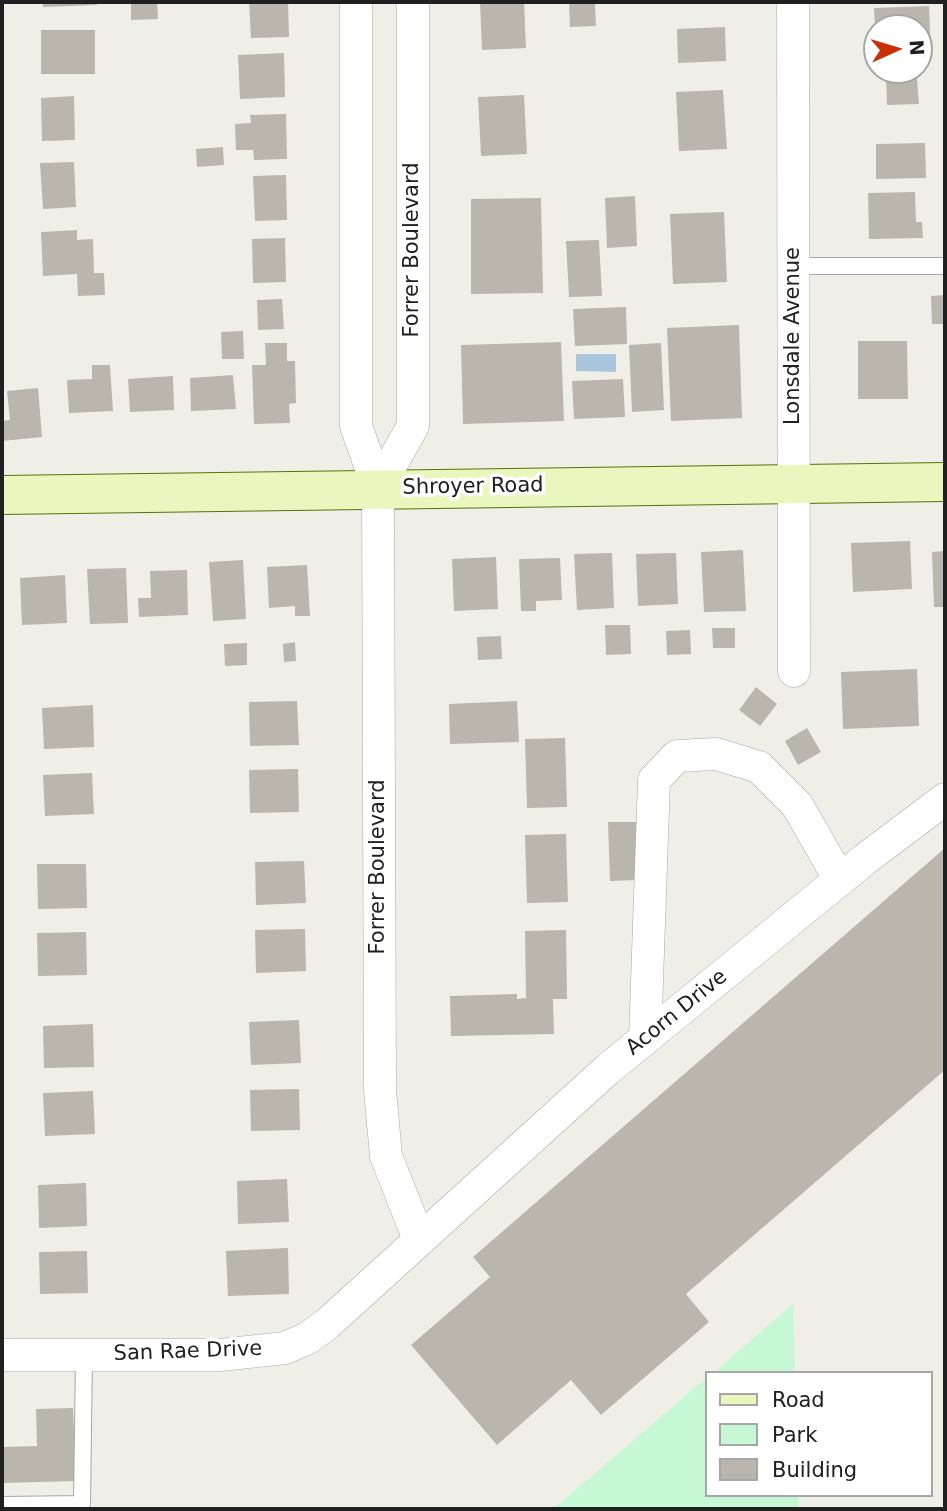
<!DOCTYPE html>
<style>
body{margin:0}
#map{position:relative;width:947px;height:1511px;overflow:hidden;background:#f0efe7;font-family:"DejaVu Sans",sans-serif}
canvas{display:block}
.frame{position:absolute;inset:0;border:4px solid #202020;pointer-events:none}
.legend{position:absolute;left:705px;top:1371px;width:228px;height:126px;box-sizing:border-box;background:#fff;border:2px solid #a6a6a6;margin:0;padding:9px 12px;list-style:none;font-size:21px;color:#202020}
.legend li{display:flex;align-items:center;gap:14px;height:35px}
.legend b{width:35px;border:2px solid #a6a6a6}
.north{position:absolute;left:863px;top:14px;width:70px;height:70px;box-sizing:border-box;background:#fff;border:2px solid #a6a6a6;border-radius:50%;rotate:86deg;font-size:19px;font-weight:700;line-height:28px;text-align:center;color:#202020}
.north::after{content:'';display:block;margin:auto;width:24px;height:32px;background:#c93008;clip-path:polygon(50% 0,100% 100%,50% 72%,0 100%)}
</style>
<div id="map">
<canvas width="947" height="1511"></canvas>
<div class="frame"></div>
<ul class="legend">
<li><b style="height:9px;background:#e9f7be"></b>Road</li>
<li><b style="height:19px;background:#c7f8d5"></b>Park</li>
<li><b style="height:19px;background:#bab6ad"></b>Building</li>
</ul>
<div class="north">N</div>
</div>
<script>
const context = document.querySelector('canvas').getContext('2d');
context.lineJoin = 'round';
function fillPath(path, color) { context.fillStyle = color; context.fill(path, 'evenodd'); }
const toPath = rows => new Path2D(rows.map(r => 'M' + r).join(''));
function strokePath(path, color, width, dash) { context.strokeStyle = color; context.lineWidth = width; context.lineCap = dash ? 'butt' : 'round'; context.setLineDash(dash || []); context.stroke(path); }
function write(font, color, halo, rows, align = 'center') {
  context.font = font + ' "DejaVu Sans",sans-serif'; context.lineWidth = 7; context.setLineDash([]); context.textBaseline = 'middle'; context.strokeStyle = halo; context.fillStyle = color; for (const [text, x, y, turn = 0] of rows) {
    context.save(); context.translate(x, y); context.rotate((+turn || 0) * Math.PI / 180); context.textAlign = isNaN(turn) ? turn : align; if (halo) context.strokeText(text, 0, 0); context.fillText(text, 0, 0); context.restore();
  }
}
const park = toPath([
 [793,1304,795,1373,713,1373],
 [707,1377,707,1495,798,1495,799,1509,553,1509]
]);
const water = toPath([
 [576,354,616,354,616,372,576,371]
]);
const building = toPath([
 [43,2,97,2,97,5,43,7],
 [131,2,157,2,158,19,131,20],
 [249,2,288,2,289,37,251,38],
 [480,2,524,2,526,48,482,50],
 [569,2,595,2,596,26,570,27],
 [929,6,931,57,919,57,919,28,875,28,874,8],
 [725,27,726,61,678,63,677,29],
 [41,30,95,30,95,74,41,74],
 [284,53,285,97,240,99,238,55],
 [917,78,919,104,887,105,886,79],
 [723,90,727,149,679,151,676,92],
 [524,95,527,154,481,156,478,97],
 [74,96,75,140,42,141,41,98],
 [286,114,287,159,254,160,253,150,236,150,235,124,251,123,250,115],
 [925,143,926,178,876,179,876,144],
 [223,147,224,165,197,167,196,149],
 [74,162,76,207,43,209,40,163],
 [286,175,287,220,255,221,253,176],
 [915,192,916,222,922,222,923,238,869,239,868,193],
 [635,196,637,246,607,248,605,198],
 [541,198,543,293,471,294,471,199],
 [724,212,727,282,673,284,670,214],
 [77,230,77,240,93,239,94,273,104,273,105,295,78,296,77,274,43,276,41,232],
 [285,238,286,282,253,283,252,239],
 [599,240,602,296,569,297,566,241],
 [945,295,945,324,932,324,931,296],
 [282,299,284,329,258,330,257,300],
 [626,307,627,344,575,346,573,309],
 [739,325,742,418,671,421,667,328],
 [243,331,244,359,222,359,221,332],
 [858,341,907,341,908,399,858,399],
 [561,342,564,421,463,424,461,345],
 [265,343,287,343,287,361,295,361,296,403,289,404,290,423,254,424,252,365,266,365],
 [661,343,664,410,632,412,629,345],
 [92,365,110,365,113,411,69,413,67,380,92,379],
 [233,375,236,409,191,411,190,378],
 [173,376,174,410,130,412,128,379],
 [623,379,625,417,574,419,572,381],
 [38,388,42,437,2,441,2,421,10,420,7,391],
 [910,541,912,589,853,592,851,543],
 [743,550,746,611,704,612,701,552],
 [945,551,945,607,934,607,932,552],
 [612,553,614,608,577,610,574,554],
 [676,553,678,604,638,606,636,554],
 [496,557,498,609,454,611,452,559],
 [560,558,562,600,536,601,536,611,521,611,519,559],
 [243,560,246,619,213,621,209,562],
 [307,565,310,616,295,616,295,606,269,608,267,567],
 [126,568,128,623,90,624,87,569],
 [187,570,188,615,139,617,138,598,151,598,150,571],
 [65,575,67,623,22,625,20,578],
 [605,625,630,625,631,654,606,655],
 [712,628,735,628,735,648,713,648],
 [690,630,691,654,667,655,666,631],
 [501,636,502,659,478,660,477,637],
 [295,642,296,661,284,662,283,644],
 [247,643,247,665,225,666,224,644],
 [917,669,919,726,843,729,841,672],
 [756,687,777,704,760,726,739,710],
 [297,701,299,745,250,746,249,702],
 [517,701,519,742,450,744,449,704],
 [93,705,94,747,44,749,42,708],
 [807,728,821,752,798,765,785,741],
 [565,738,567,807,527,808,525,739],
 [298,769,299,812,250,813,249,770],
 [92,773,94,814,45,816,43,775],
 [608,822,637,822,638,880,610,881],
 [566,834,568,902,527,903,525,835],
 [945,848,945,1070,686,1294,709,1322,601,1415,571,1380,497,1445,411,1345,490,1277,473,1257],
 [304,861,306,903,256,905,255,862],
 [37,864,86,864,87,908,38,909],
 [305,929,306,971,256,973,255,930],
 [566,930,567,999,553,999,554,1034,451,1036,450,996,517,994,517,999,526,998,525,931],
 [86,932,87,975,38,976,37,933],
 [299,1020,301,1063,251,1065,249,1022],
 [93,1024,94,1067,44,1068,43,1026],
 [299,1089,300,1130,251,1131,250,1090],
 [93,1091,95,1134,45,1136,43,1093],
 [287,1179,289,1222,238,1224,237,1181],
 [86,1183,87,1226,39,1228,38,1185],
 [288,1248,289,1294,228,1296,226,1251],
 [87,1251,88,1293,40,1294,39,1252],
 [73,1408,76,1481,2,1483,2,1447,37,1446,36,1409]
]);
const service = toPath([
 [795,266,945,266],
 [2,1505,82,1504,84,1355]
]);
const minor = toPath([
 [356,2,356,426,378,488,380,1090,386,1156,419,1239],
 [793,2,794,671],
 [378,488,413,426,413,2],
 [645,1039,654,780,677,756,716,754,759,767,797,805,840,880],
 [2,1355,220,1355,285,1348,308,1338,327,1324,608,1069,864,860,945,799]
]);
const secondary = toPath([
 [2,495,945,482]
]);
const streetNames = [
 ["Forrer Boulevard",413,250,-90],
 ["Lonsdale Avenue",794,336,-90],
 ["Shroyer Road",473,487,-1],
 ["Forrer Boulevard",379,867,-90],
 ["Acorn Drive",677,1013,-39],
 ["San Rae Drive",188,1352,-2]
];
fillPath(park, '#c7f8d5');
fillPath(water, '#aac6dc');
fillPath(building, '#bab6ad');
strokePath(service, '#a7a7a7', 18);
strokePath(minor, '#a7a7a7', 33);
strokePath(secondary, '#537509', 40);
strokePath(service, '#fff', 16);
strokePath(minor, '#fff', 32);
strokePath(secondary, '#e9f7be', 38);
write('21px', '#202020', '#fff', streetNames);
</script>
